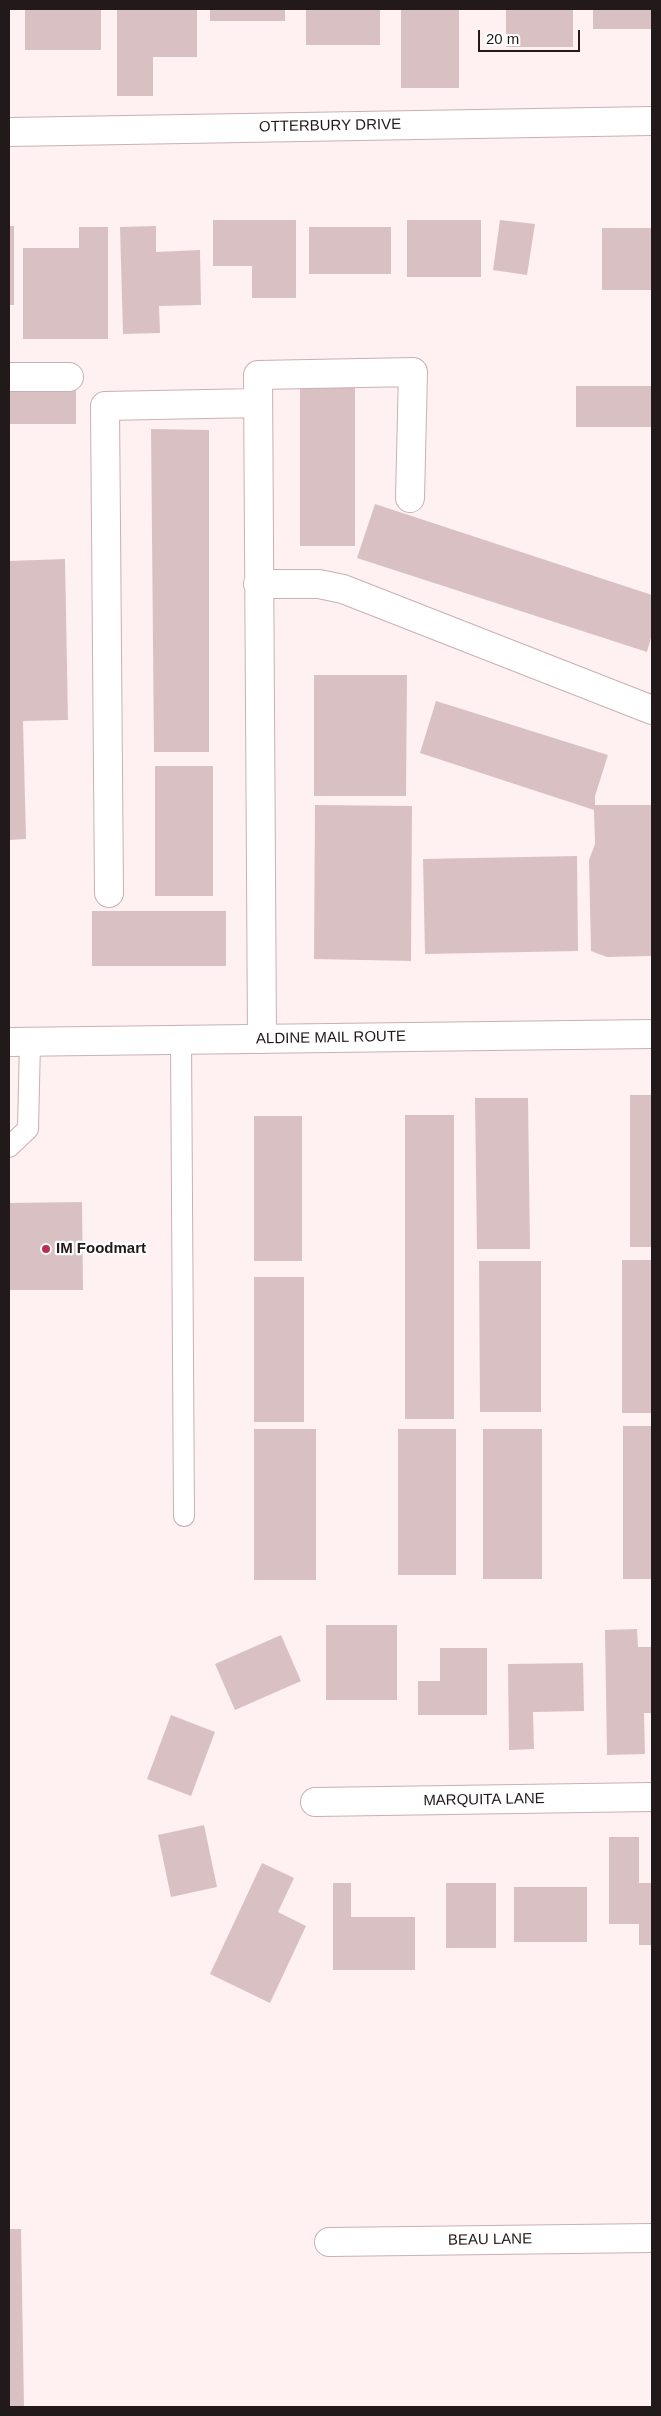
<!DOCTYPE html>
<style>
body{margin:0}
#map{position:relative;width:661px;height:2416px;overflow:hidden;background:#fff0f1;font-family:Arial,sans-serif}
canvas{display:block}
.frame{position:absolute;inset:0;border:10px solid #22191a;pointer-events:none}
.scale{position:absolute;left:478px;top:30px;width:102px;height:22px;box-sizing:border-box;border:2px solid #22191a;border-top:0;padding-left:6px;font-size:15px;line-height:18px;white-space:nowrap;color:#22191a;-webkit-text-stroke:4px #fff;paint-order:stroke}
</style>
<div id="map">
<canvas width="661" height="2416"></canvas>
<div class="frame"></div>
<div class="scale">20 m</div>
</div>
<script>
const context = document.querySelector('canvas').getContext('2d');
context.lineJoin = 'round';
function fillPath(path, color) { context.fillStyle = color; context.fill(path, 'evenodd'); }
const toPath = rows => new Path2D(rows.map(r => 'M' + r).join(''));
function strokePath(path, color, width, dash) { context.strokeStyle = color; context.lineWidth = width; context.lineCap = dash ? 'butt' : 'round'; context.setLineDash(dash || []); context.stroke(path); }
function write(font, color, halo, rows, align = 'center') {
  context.font = font + ' Arial,sans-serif'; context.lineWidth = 4.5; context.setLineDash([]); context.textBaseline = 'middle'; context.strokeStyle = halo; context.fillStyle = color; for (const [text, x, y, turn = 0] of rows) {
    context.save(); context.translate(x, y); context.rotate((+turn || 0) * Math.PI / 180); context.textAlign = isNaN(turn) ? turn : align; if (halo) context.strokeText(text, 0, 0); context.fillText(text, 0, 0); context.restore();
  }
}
const building = toPath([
 [25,9,101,9,101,50,25,50],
 [117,9,197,9,197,57,153,57,153,96,117,96],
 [210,9,285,9,285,21,210,21],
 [306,9,380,9,380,45,306,45],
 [401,9,459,9,459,88,401,88],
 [506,9,573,9,573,47,506,47],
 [593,9,652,9,652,29,593,29],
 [213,220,296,220,296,298,252,298,252,266,213,266],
 [407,220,481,220,481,277,407,277],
 [500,220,535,224,527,275,493,270],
 [9,226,14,226,14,305,9,305],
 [156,226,156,252,200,250,201,305,159,306,160,333,123,334,120,227],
 [79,227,108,227,108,339,23,339,23,248,79,248],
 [309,227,391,227,391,274,309,274],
 [602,228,652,228,652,290,602,290],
 [576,386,652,386,652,427,576,427],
 [300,388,355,388,355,546,300,546],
 [9,389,76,389,76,424,9,424],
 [151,429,209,430,209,752,154,752],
 [375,504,652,595,652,634,647,652,357,558],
 [65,559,68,720,23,721,26,839,9,840,9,561],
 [314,675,407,675,406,796,314,796],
 [436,701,608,755,595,796,595,805,652,805,652,956,607,957,591,951,589,860,595,844,594,810,420,753],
 [155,766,213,766,213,896,155,896],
 [315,805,412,806,411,961,314,959],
 [577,856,578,951,425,954,423,859],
 [92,911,226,911,226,966,92,966],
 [630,1095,652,1095,652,1247,630,1247],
 [475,1098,528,1098,530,1249,477,1249],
 [405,1115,454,1115,454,1419,405,1419],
 [254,1116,302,1116,302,1261,254,1261],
 [82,1202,83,1290,9,1290,9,1203],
 [622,1260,652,1260,652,1413,622,1413],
 [479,1261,541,1261,541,1412,480,1412],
 [254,1277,304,1277,304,1422,254,1422],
 [623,1426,652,1426,652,1579,623,1579],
 [254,1429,316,1429,316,1580,254,1580],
 [398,1429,456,1429,456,1575,398,1575],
 [483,1429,542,1429,542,1579,483,1579],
 [326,1625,397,1625,397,1700,326,1700],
 [637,1629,638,1647,652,1647,652,1713,644,1713,645,1754,607,1755,605,1630],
 [281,1635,301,1681,235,1710,215,1664],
 [440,1648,487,1648,487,1715,418,1715,418,1681,440,1681],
 [583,1663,584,1711,533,1712,534,1749,509,1750,508,1664],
 [171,1715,215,1732,191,1796,147,1779],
 [204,1825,217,1887,171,1897,158,1835],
 [609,1837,639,1837,639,1883,652,1883,652,1945,639,1945,639,1924,609,1924],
 [262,1863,294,1878,278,1912,306,1926,270,2003,210,1974],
 [333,1883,351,1883,351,1917,415,1917,415,1970,333,1970],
 [446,1883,496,1883,496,1948,446,1948],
 [514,1887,587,1887,587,1942,514,1942],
 [9,2229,21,2229,24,2407,9,2407]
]);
const lane = toPath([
 [181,1040,184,1516],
 [9,1147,28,1129,30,1042]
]);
const street = toPath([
 [9,132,652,121],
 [9,377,69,377],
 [258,584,319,584,343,589,652,710],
 [109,893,105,406,257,403],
 [262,1039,258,375,413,372,410,498],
 [315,1802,652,1797],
 [329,2242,652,2238]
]);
const secondary = toPath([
 [9,1042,652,1034]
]);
const markers = [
 [46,1249,5,"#bd2c4e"]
];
const streetNames = [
 ["OTTERBURY DRIVE",330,126,-1],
 ["ALDINE MAIL ROUTE",331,1038,-1],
 ["MARQUITA LANE",484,1800,-1],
 ["BEAU LANE",490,2240,-1]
];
const poiNames = [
 ["IM Foodmart",56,1249]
];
fillPath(building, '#d9c1c3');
strokePath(lane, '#c8b1b2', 22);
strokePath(street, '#c8b1b2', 30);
strokePath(secondary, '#c8b1b2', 30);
strokePath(lane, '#fff', 20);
strokePath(street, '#fff', 28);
strokePath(secondary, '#fff', 28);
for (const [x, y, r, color] of markers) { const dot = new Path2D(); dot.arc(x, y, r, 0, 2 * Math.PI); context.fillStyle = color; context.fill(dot); strokePath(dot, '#fff', 2); }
write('15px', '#22191a', '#fff', streetNames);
write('bold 15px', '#22191a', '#fff', poiNames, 'left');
</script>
